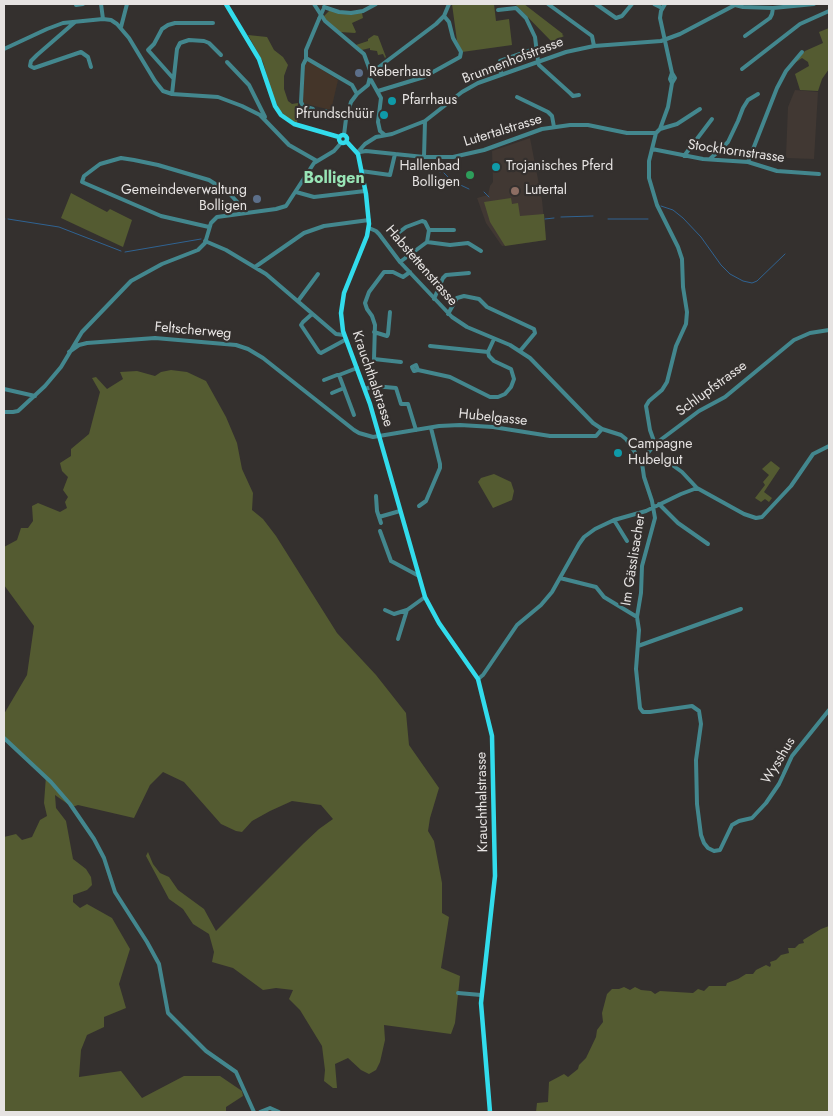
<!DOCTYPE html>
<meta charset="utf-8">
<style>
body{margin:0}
#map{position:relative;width:833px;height:1116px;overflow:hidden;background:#34302e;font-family:Jost,sans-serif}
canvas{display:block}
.frame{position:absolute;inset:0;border:5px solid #e6e3e2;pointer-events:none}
</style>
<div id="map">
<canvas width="833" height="1116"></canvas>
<div class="frame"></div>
</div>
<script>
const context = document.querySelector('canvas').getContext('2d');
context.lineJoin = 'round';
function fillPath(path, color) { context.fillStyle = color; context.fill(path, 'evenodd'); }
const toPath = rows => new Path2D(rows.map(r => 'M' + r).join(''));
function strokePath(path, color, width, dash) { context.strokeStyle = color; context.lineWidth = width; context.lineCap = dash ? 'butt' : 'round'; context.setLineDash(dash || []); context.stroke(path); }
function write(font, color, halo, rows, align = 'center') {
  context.font = font + ' Jost,sans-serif'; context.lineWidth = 4.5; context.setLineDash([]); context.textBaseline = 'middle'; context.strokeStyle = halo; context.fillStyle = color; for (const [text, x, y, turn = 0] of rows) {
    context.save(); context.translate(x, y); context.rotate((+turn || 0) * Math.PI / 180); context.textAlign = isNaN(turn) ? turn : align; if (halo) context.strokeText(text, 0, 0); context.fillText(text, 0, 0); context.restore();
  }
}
const commercial = toPath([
 [307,62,310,62,338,80,331,110,302,103,305,66]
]);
const built = toPath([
 [795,90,818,92,814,159,787,158,786,156,788,107],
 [530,138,542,200,546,240,502,246,486,223,477,198,488,195,490,186,493,182,492,151]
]);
const green = toPath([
 [452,4,494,4,496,21,509,19,512,45,462,52,457,41],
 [515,4,524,4,563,34,562,35,564,36,552,42],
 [330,10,362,13,363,18,352,23,356,32,355,33,340,32,324,19,324,16],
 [829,28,829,69,822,79,818,91,800,90,795,74,809,66,808,62,802,58,792,65,805,51,823,43,819,32],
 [248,35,267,37,274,50,283,57,288,65,284,76,284,89,288,101,292,104,298,103,297,124,285,116,279,109,272,93,263,62],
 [374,35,378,36,386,57,385,58,383,54,378,55,377,51,370,50,370,48,362,50,356,45,368,41,368,39],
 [71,193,107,212,110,209,132,220,123,247,61,218],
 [511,198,512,204,518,203,520,216,544,214,546,240,505,246,490,222,484,202],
 [171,370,187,372,206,381,226,417,237,443,242,469,253,493,252,510,263,519,276,536,337,633,376,675,406,713,409,745,439,788,430,818,428,831,434,841,442,883,442,913,449,917,441,968,460,976,455,1023,451,1034,384,1025,385,1040,380,1062,376,1070,369,1074,361,1070,348,1058,335,1064,337,1088,333,1088,324,1081,325,1070,322,1046,300,1010,289,999,293,990,276,988,263,990,233,968,212,962,214,952,209,934,193,924,183,909,169,899,146,856,148,852,153,864,160,873,169,877,178,890,204,909,216,931,304,843,319,829,333,819,321,805,292,801,270,811,252,821,242,832,236,831,221,824,184,782,163,772,150,785,134,818,78,805,72,807,55,795,56,808,66,821,73,859,86,869,91,877,92,885,87,890,73,895,73,902,80,908,87,904,112,918,130,949,119,984,126,1008,104,1017,104,1027,87,1035,81,1050,79,1077,121,1071,142,1098,184,1076,220,1076,242,1091,243,1096,226,1107,226,1112,4,1112,4,837,16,834,22,840,32,837,40,820,47,816,44,803,46,776,4,738,4,714,27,675,34,626,4,585,4,547,17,540,21,528,28,528,33,521,32,506,38,503,60,512,67,508,65,502,68,497,63,490,68,477,62,471,60,463,71,456,71,449,89,434,100,392,92,378,96,377,107,389,123,379,120,372,137,371,155,376,161,372],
 [771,461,780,468,764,492,772,498,769,502,765,499,761,502,755,498,765,485,763,482,769,475,762,469],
 [494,474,511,482,514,491,512,500,493,508,478,482,481,478],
 [829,926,829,1112,536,1112,537,1103,548,1102,549,1082,564,1074,568,1077,578,1069,579,1065,586,1058,596,1037,597,1030,603,1022,602,1013,607,994,612,989,619,989,624,987,630,990,635,987,641,990,651,991,655,994,660,991,693,993,698,989,704,991,709,986,726,986,727,983,738,979,746,974,753,974,756,970,766,965,770,967,771,965,770,962,776,960,781,955,789,953,788,948,795,948,799,944,804,943,803,940,821,929]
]);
const stream = toPath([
 [401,162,430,167,440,172],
 [444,173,452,181,469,189],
 [484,192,489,197],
 [661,206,673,210,683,218,701,237,721,265,730,274,743,281,752,283,757,281,785,254],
 [561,217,593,216],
 [4,219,5,219],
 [8,219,59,227,121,251],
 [545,219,554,218],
 [608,219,648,219],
 [125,252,201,239]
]);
const minor = toPath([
 [101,4,103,19],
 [314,4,325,21,364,54,371,73,368,85,357,94,351,102,346,119,344,135],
 [548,4,592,36,594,46],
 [596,4,616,18,622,16,632,4],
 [654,4,662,8],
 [665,4,661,11,660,18,672,73,675,78,672,83],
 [76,5,83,4],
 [735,5,743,7,773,8,814,4],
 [324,7,339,12,351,13,363,11,376,4],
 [498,10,516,8,526,18,535,37,538,61],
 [75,22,37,55,31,61,30,66,34,68,81,52,88,57,91,67],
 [121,27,127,4],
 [745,36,770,18,772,14,773,8],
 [4,49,47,29,63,23,103,19,111,20,117,24,129,38,155,81,163,91,172,94,218,97,242,106,260,115,289,145,317,161],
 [306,58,352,85,357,94],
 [538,61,539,65,570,93,573,96,579,95],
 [227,62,249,85,265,117],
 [742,69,800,24,829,11],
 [371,73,436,24,444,16,449,4],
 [501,74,500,61,537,48],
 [173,78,148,50,154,44,162,29,168,25,175,23,213,23],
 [371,80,381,98,378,122,380,131,385,135],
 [378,91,424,77,460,57,461,52,453,38,449,22,444,16],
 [172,94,177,49,180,43,189,40,204,41,209,43,221,55],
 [517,97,548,112,552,116,554,127],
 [313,109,303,106,301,102,303,65,306,59,306,50,319,19],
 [325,111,346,119],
 [660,129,677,124,700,109],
 [656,133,660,129,668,107,672,83,670,79,672,73],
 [652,149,703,159,748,162,777,171,819,174],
 [360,152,366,151,424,157,453,157,484,150,542,129,570,125,588,125,627,133,656,133],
 [357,153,365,144,376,137,392,134,425,121,462,92,478,83,566,52,594,46,661,41,680,34,735,5],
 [684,156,712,119],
 [424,157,425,121],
 [710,159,728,142,738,121,743,108,748,100,758,94],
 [748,162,777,88,786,71,802,52],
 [361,171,390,175,395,154],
 [296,192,314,197,365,191],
 [209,227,161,216,82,182,84,176,100,164,121,158,134,160,158,165,209,180,228,192,241,206,244,213],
 [369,228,376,231,379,234,400,262,452,317,467,327,510,345,530,358,593,423,602,429,621,435,626,439,642,463],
 [429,230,454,230],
 [393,237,406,227,422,221,425,222,429,230,427,242,400,262],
 [205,241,226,250,266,274,336,334,344,335],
 [427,242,450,245,468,243,481,251],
 [255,267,304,233,324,226,369,220],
 [434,299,443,278,446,275,469,273],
 [298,301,318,274],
 [312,314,303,322,301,325,319,352,321,353,345,340],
 [448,314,457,298,464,296,479,299,487,307,534,329,535,333,520,351],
 [374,332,387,336,388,334,390,312],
 [430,346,488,352],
 [69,352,79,345,87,343,155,338,236,345,248,349,263,358,354,430,359,433,373,437,439,426,460,425,493,427,550,436,596,436,602,429],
 [401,362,374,359,375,325,372,316,367,309,365,303,369,292,384,272,393,272,403,277,410,272],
 [418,370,416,365,412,367,414,371,418,370,450,377,490,397,498,397,505,394,511,387,514,379,511,369,494,361,489,356,488,352,494,339],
 [324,380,337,375,339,375],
 [4,389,35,396],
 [365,389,374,386,396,388,401,404,408,404,416,430],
 [332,393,344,388],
 [4,412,13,412,18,411,45,386,61,367,82,332,131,281,162,264,198,250,205,243,211,223,217,217,276,209,286,206,314,163,334,151,341,143],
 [354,415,339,375,357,368],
 [655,444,650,430,646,406,649,401,662,390,667,382,676,346,686,324,687,312,683,287,682,259,678,247,657,205,649,178,649,161,656,133],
 [642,463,644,477,652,501,655,518,642,566,641,593,637,617,639,630,636,669,640,708,643,712,650,712,692,706,699,711,701,724,696,760,697,804,701,835,704,843,708,848,714,851,720,850,732,825,739,821,752,818,766,803,779,784,792,756,829,710],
 [642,463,647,454,655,444,699,411,725,397,794,340,810,333,829,330],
 [642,463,664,459,682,472,697,488],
 [376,496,377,511,381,523],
 [659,504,678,523,708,544],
 [419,506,426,501,440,468,440,464,431,428],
 [379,517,400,511],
 [614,520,627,541],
 [380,531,391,561,419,576],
 [560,578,596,587,604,597,637,617],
 [385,610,394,614,407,610],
 [398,639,407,610,425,597],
 [638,646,741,609],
 [478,679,483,675,517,625,541,605,552,592,579,544,584,537,595,529,614,520,646,511,681,494,697,488,744,514,756,518,762,517,791,486,813,454,829,446],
 [4,738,51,782,70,804,94,839,104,858,115,892,147,942,159,964,168,1013,206,1051,236,1072,254,1112],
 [458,993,481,995],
 [260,1112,270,1108,279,1112]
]);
const major = toPath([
 [226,4,259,59,275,106,281,115,294,124,339,137],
 '339 139a4 4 0 1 1 8 0a4 4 0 1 1-8 0Z',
 [347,142,358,154,366,194,369,224,367,236,344,293,341,313,343,331,370,404,425,597,439,623,478,679,492,736,495,876,481,1003,490,1112]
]);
const minorBridge = toPath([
 [319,19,323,10]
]);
const markers = [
 [359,73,5,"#5c6f8a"],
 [392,101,5,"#0f9aa8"],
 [384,115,5,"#0f9aa8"],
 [496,167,5,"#0f9aa8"],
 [470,175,5,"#2e9e5b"],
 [515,191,5,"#8d6e63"],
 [257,199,5,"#5c6f8a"],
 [618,453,5,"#0f9aa8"]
];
const streetNames = [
 ["Brunnenhofstrasse",513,61,-21],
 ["Lutertalstrasse",503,131,-17],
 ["Stockhornstrasse",736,152,8],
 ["Habstettenstrasse",421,266,49],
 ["Feltscherweg",193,331,5],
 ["Krauchthalstrasse",372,379,71],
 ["Schlupfstrasse",712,389,-36],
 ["Hubelgasse",493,418,6],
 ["Im Gässlisacher",634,560,-81],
 ["Wysshus",779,761,-59],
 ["Krauchthalstrasse",483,802,-91]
];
const poiNames = [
 ["Reberhaus",369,73],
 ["Pfarrhaus",402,101],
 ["Pfrundschüür",374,115,"right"],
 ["Hallenbad",460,167,"right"],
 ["Bolligen",460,183,"right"],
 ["Trojanisches Pferd",506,167],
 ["Gemeindeverwaltung",247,191,"right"],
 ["Bolligen",247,207,"right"],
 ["Lutertal",525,191],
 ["Campagne",628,445],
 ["Hubelgut",628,461]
];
const quarterNames = [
 ["Bolligen",334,179]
];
fillPath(commercial, '#443529');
fillPath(built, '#413833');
fillPath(green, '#545b31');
strokePath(stream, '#306392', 1);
strokePath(minor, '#43878e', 4);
strokePath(major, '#32dcec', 4.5);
strokePath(minorBridge, '#43878e', 4);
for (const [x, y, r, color] of markers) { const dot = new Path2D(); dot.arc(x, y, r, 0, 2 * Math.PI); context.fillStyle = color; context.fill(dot); strokePath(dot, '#34302e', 2); }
write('14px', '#e6e3e2', '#34302e', streetNames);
write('14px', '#e6e3e2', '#34302e', poiNames, 'left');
write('bold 16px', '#98e5b6', '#34302e', quarterNames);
</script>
